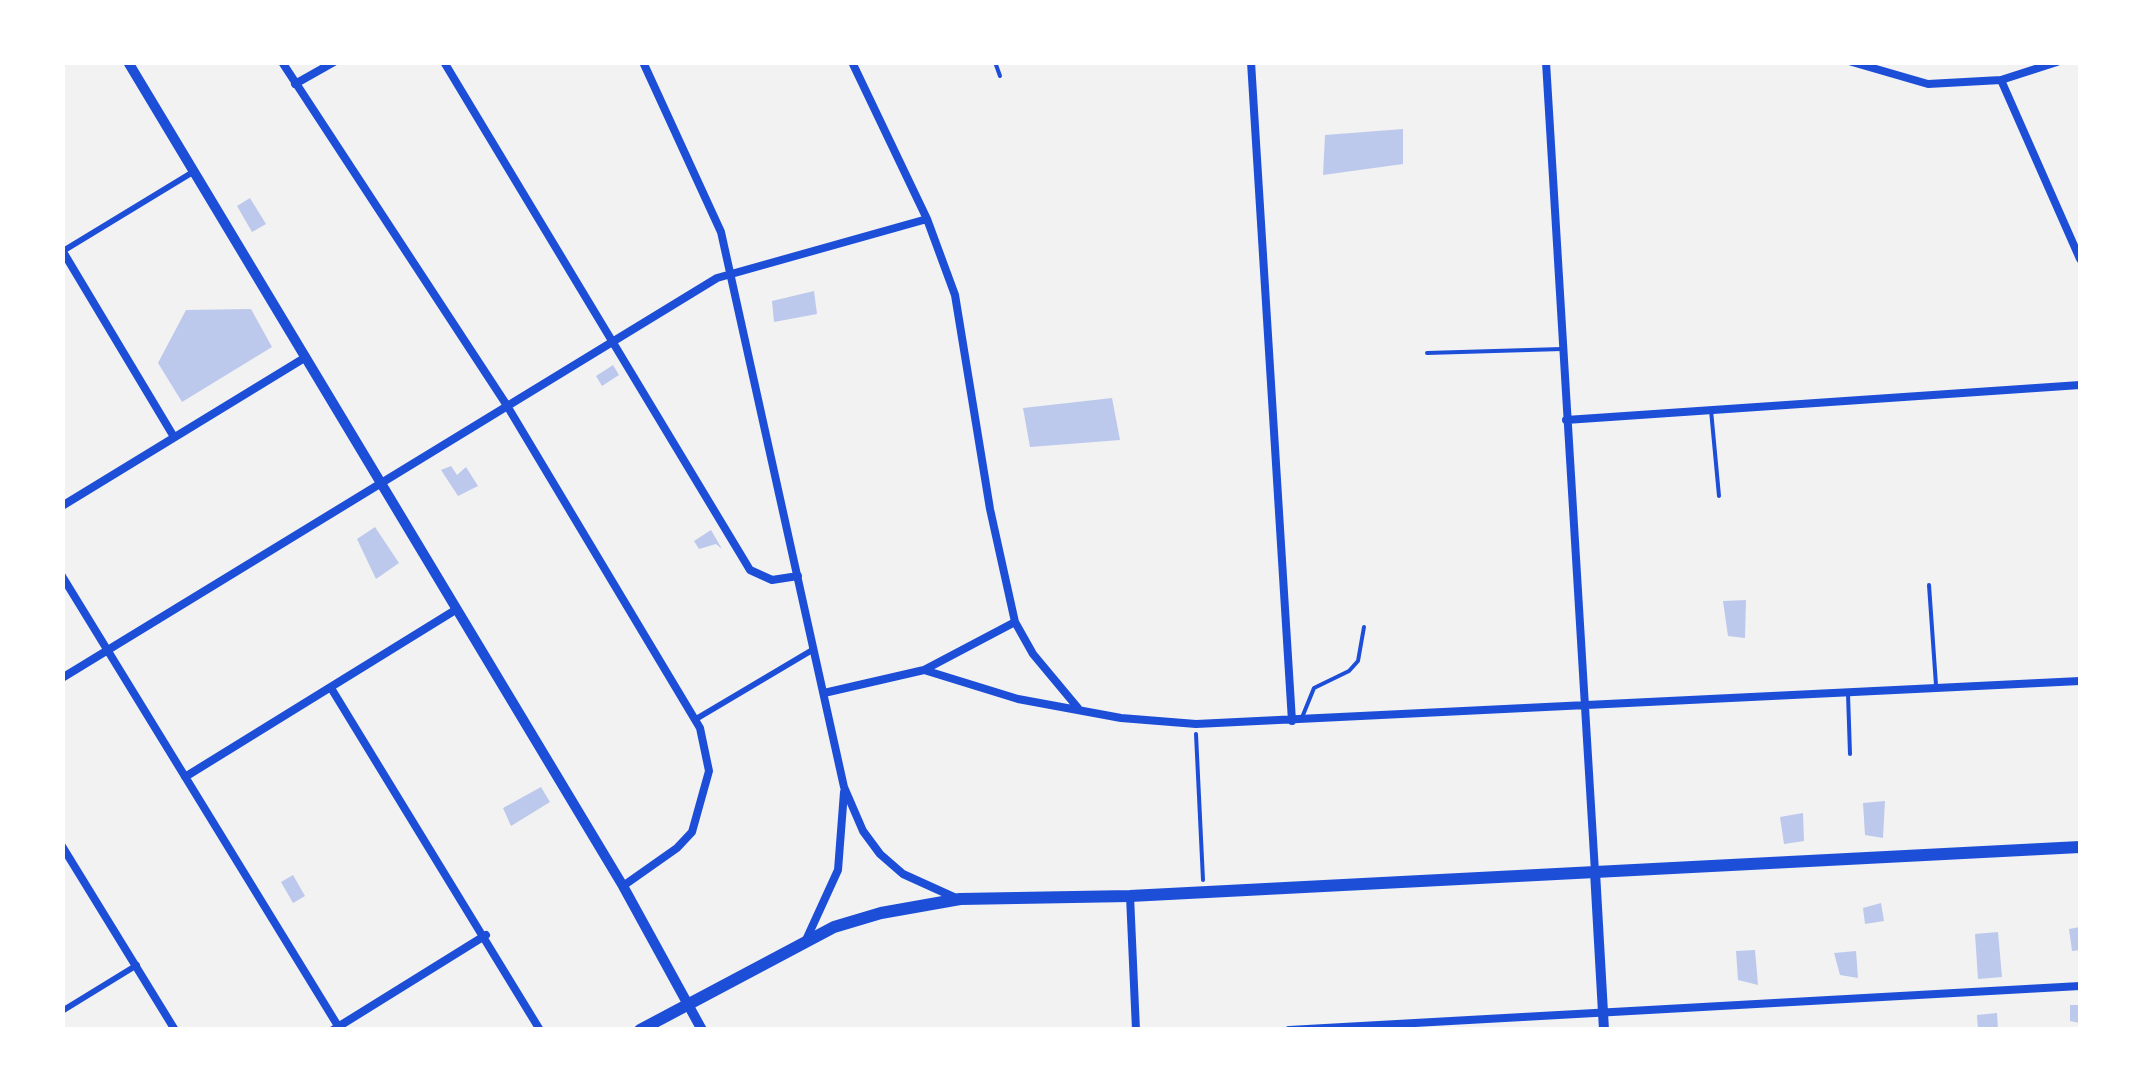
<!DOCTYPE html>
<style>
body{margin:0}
#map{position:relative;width:2143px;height:1092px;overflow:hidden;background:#f2f2f2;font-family:"Fira Sans",sans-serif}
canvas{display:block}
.frame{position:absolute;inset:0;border:65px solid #fff;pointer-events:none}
</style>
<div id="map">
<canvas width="2143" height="1092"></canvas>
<div class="frame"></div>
</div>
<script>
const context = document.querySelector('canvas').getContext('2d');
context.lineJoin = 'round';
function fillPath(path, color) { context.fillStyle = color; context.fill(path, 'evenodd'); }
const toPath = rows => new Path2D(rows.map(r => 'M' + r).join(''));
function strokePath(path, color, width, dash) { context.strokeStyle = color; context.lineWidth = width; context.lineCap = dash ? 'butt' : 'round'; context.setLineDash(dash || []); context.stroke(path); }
const building = toPath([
 [1403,129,1403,164,1323,175,1325,135],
 [250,198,266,224,252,232,237,206],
 [814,291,817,314,774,322,772,301],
 [251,309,272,347,182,402,158,363,186,310],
 [613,365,619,375,602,386,596,376],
 [1112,398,1120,440,1030,447,1023,408],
 [451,466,457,475,466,467,478,486,458,496,441,470],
 [375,527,399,563,376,579,357,539],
 [711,530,722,549,716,544,699,549,694,541],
 [1746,600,1745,638,1728,636,1723,601],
 [541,787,550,802,511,826,503,808],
 [1885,801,1883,838,1865,835,1863,803],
 [1803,813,1804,841,1784,844,1780,817],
 [293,875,305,896,293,903,281,882],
 [1881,903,1884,921,1865,924,1863,908],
 [2080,927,2080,950,2072,951,2069,929],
 [1998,932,2002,977,1978,979,1975,934],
 [1755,950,1758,985,1738,980,1736,951],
 [1856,951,1858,978,1840,975,1834,953],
 [2070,1005,2080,1005,2080,1023,2070,1021],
 [1997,1013,1998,1030,1978,1030,1977,1015]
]);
const path = toPath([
 [1196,734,1203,880]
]);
const service = toPath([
 [995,62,1000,76],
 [1427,353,1562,349],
 [1711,410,1719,496],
 [1929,585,1936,685],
 [1848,694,1850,754],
 [1301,720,1314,688,1349,671,1358,661,1364,627]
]);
const pedestrian = toPath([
 [63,251,193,172],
 [696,719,814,649],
 [62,1011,137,965]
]);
const minor = toPath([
 [282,62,506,404,700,728,709,771,692,832,677,848,623,886],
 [444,62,750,570,772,580,798,576],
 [643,62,721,232,844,787,863,831,880,854,903,874,956,898],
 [852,62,927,219,955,295,990,509,1015,622,1033,654,1078,708],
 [1251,62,1292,721],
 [1546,62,1595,872],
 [1852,62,1928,84,2001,80,2057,62],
 [2001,80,2080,259],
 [295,84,334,62],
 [62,250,174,437],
 [1566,420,2080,385],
 [62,506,306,357],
 [62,576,338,1026],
 [924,670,1015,622],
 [62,678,717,278,927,219],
 [331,688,540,1030],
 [824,693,924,670,1018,699,1121,718,1196,724,2080,681],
 [185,777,457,609],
 [62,846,175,1030],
 [1130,896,1136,1030],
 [806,940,838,870,844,792],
 [333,1030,486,935],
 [1289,1030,2080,986]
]);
const tertiary = toPath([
 [128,62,623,886,702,1030],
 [1595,872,1604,1030]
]);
const primary = toPath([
 [640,1030,834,927,881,913,960,899,1130,896,2080,847]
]);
fillPath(building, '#bdc9ec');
strokePath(path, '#1d4ed8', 4);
strokePath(service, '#1d4ed8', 4);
strokePath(pedestrian, '#1d4ed8', 6);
strokePath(minor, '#1d4ed8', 8);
strokePath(tertiary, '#1d4ed8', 10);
strokePath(primary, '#1d4ed8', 12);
</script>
